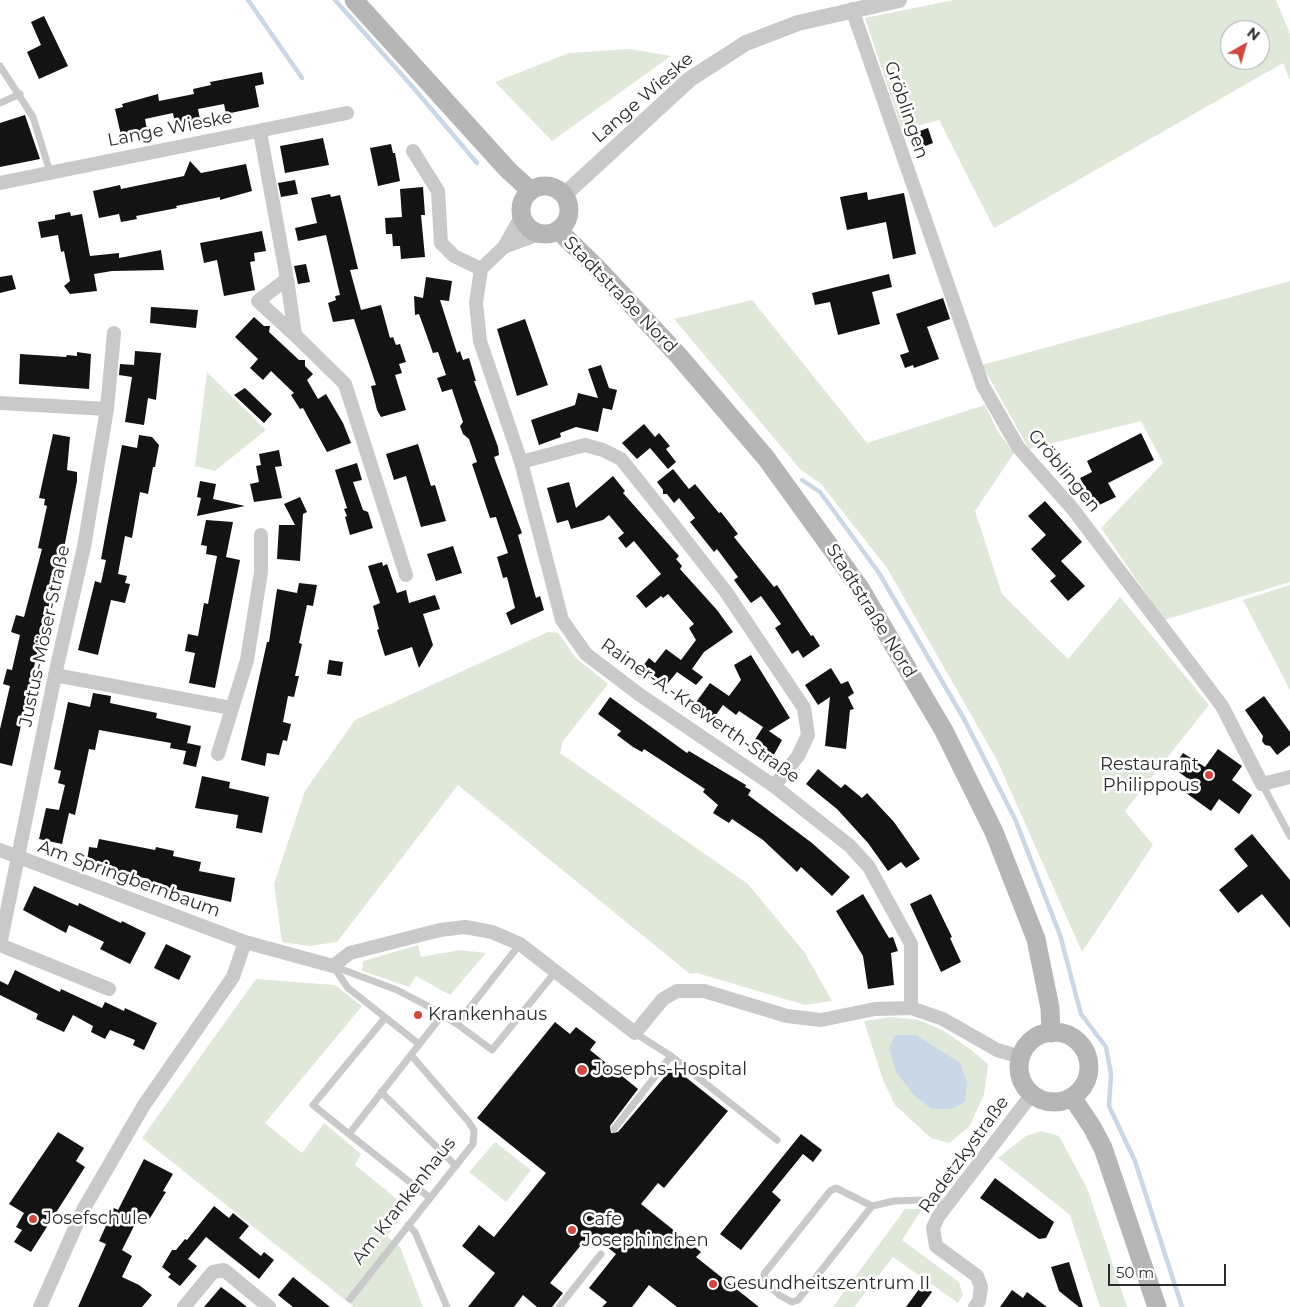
<!DOCTYPE html>
<meta charset="utf-8">
<style>
body{margin:0}
#map{position:relative;width:1290px;height:1307px;overflow:hidden;background:#fff;font-family:Montserrat,sans-serif}
canvas{display:block}
.north{position:absolute;left:1220px;top:20px;width:50px;height:50px;box-sizing:border-box;background:#fff;border:1px solid #ababab;border-radius:50%;rotate:38deg;font-size:14px;font-weight:700;line-height:20px;text-align:center;color:#2c2c2c}
.north::after{content:'';display:block;margin:auto;width:18px;height:22px;background:#cf4942;clip-path:polygon(50% 0,100% 100%,50% 72%,0 100%)}
.scale{position:absolute;left:1108px;top:1264px;width:118px;height:22px;box-sizing:border-box;border:2px solid #2c2c2c;border-top:0;padding-left:6px;font-size:15px;line-height:18px;white-space:nowrap;color:#2c2c2c;-webkit-text-stroke:4px #fff;paint-order:stroke}
</style>
<div id="map">
<canvas width="1290" height="1307"></canvas>
<div class="north">N</div>
<div class="scale">50 m</div>
</div>
<script>
const context = document.querySelector('canvas').getContext('2d');
context.lineJoin = 'round';
function fillPath(path, color) { context.fillStyle = color; context.fill(path, 'evenodd'); }
const toPath = rows => new Path2D(rows.map(r => 'M' + r).join(''));
function strokePath(path, color, width, dash) { context.strokeStyle = color; context.lineWidth = width; context.lineCap = dash ? 'butt' : 'round'; context.setLineDash(dash || []); context.stroke(path); }
function write(font, color, halo, rows, align = 'center') {
  context.font = font + ' Montserrat,sans-serif'; context.lineWidth = 5; context.setLineDash([]); context.textBaseline = 'middle'; context.strokeStyle = halo; context.fillStyle = color; for (const [text, x, y, turn = 0] of rows) {
    context.save(); context.translate(x, y); context.rotate((+turn || 0) * Math.PI / 180); context.textAlign = isNaN(turn) ? turn : align; if (halo) context.strokeText(text, 0, 0); context.fillText(text, 0, 0); context.restore();
  }
}
const green = toPath([
 [954,0,1276,0,1290,34,1290,80,1283,63,994,228,939,120,902,130,865,18],
 [1230,30,1260,30,1260,60,1230,60],
 [630,49,671,56,552,141,495,82,569,53],
 [1290,281,1290,582,1164,620,1101,528,1163,463,1141,421,1029,449,982,365],
 [752,300,867,443,985,405,997,430,1014,453,975,511,1002,594,1068,659,1120,597,1209,705,1125,811,1153,845,1082,952,997,760,887,568,821,484,800,469,674,319],
 [207,372,266,430,215,471,195,466],
 [1290,585,1290,690,1243,600],
 [548,632,558,633,576,658,608,684,563,741,560,753,748,884,805,953,832,1001,805,1005,697,973,690,974,458,785,337,942,309,946,282,942,274,884,305,791,355,720],
 [418,945,421,957,460,950,486,953,450,995,416,976,409,987,362,971,363,961],
 [256,979,335,985,362,1006,265,1123,302,1153,324,1123,361,1154,355,1165,408,1208,387,1236,400,1247,423,1307,354,1307,142,1138],
 [891,1017,919,1020,944,1031,970,1049,988,1064,984,1095,969,1127,949,1143,931,1138,895,1105,883,1080,864,1021],
 [1041,1131,1059,1136,1087,1188,1127,1307,1100,1307,1070,1215,998,1158,1026,1136],
 [495,1142,531,1170,506,1202,469,1172],
 [905,1209,922,1209,902,1240,959,1282,963,1295,958,1303,893,1257,854,1307,833,1307]
]);
const water = toPath([
 [895,1035,916,1035,960,1063,967,1082,965,1102,951,1109,932,1109,914,1095,896,1072,889,1048]
]);
const stream = toPath([
 [248,0,302,78],
 [335,0,411,85,477,163],
 [802,480,820,492,879,573,964,719,1015,819,1060,935,1081,1014,1106,1047,1111,1074,1109,1106,1135,1161,1182,1307]
]);
const building = toPath([
 [44,16,68,66,39,79,27,52,41,45,31,22],
 [262,72,264,84,255,86,259,107,226,114,224,104,198,109,200,119,175,124,173,113,145,119,147,130,121,135,115,109,123,107,122,104,158,94,159,101,194,94,193,89,211,85,210,82],
 [25,115,40,159,0,167,0,123],
 [928,128,933,143,915,150,909,135],
 [323,138,329,165,285,173,280,146],
 [391,144,393,153,395,153,400,181,378,186,370,148],
 [190,161,201,173,246,164,252,191,220,200,220,197,176,206,177,208,136,216,137,219,121,222,119,214,99,218,93,191,120,185,121,189,184,176],
 [295,180,298,194,281,197,278,183],
 [423,187,425,215,421,215,425,257,401,259,400,246,393,246,392,234,386,234,385,218,402,217,400,189],
 [867,192,868,200,904,193,916,254,893,259,886,222,847,230,840,197],
 [330,194,331,197,340,195,358,269,350,270,361,310,381,305,390,338,393,337,396,345,400,344,406,362,399,364,402,373,395,375,406,410,381,417,377,410,371,386,376,385,354,319,333,322,328,303,336,300,335,296,340,295,326,235,298,241,295,228,317,223,311,198],
 [70,212,71,216,82,214,90,256,119,253,119,258,161,250,164,270,112,271,94,274,97,291,70,294,64,286,70,281,64,251,61,252,58,235,41,238,38,222,55,219,55,215],
 [262,231,266,251,254,253,255,261,250,262,255,290,224,296,217,260,204,263,200,243],
 [306,264,310,282,298,284,294,266],
 [889,274,892,287,872,292,880,324,838,335,830,302,815,305,812,293],
 [12,275,16,289,0,293,0,277],
 [426,277,452,281,449,301,440,300,457,353,460,351,463,360,469,358,476,381,474,381,498,447,499,455,494,457,522,533,518,535,536,598,540,596,544,610,511,625,506,613,515,608,507,577,503,578,497,557,508,553,496,517,490,518,472,464,477,462,469,439,463,434,460,426,463,422,452,389,442,392,437,378,446,375,438,352,433,353,419,314,415,315,414,296,423,298],
 [943,298,950,319,927,327,939,359,914,368,913,365,905,368,900,355,909,352,896,314],
 [151,307,198,310,196,328,150,323],
 [254,317,264,326,270,326,269,332,299,360,305,360,305,366,313,374,307,380,318,399,326,394,343,423,351,443,327,452,303,408,300,409,291,395,294,393,271,371,263,380,250,368,258,359,235,337],
 [525,319,548,385,517,396,497,329],
 [135,351,161,353,156,400,148,398,144,425,125,422,132,377,119,375,120,364,134,365],
 [77,352,91,354,89,389,19,384,20,354,66,357,67,355,77,356],
 [601,365,609,388,617,390,612,410,603,408,598,432,576,427,560,433,561,437,539,445,531,420,575,405,578,393,598,398,588,369],
 [245,388,272,414,264,423,234,395],
 [644,424,655,437,659,433,670,446,666,449,676,462,668,469,650,448,637,459,622,443],
 [1141,433,1154,460,1108,483,1116,497,1095,507,1080,478,1092,472,1087,461],
 [53,434,70,437,67,470,77,472,77,481,59,574,44,622,12,766,0,763,0,729,10,686,3,684,7,669,12,670,20,635,11,632,16,615,24,617,42,549,38,548,47,506,44,505,45,499,39,498],
 [139,435,152,437,159,445,155,467,153,467,148,494,140,492,132,538,125,536,118,574,127,576,125,583,130,584,125,603,111,600,98,655,78,650,95,581,101,583,106,560,101,559,122,445,137,448],
 [418,444,431,486,435,485,446,521,421,527,406,476,394,480,386,454],
 [279,450,282,466,275,467,282,498,254,502,250,484,259,482,256,466,261,465,259,454],
 [357,463,362,480,353,482,363,510,368,512,373,528,350,535,345,517,347,516,344,509,347,508,335,470],
 [673,469,689,489,695,484,719,513,721,512,738,534,734,537,774,587,777,585,811,636,813,635,820,646,803,658,798,650,792,654,775,628,781,624,761,596,751,603,734,580,738,577,717,549,714,552,690,522,695,518,679,498,674,503,667,494,663,494,663,490,657,482],
 [613,476,625,491,623,493,679,556,676,559,682,566,680,569,717,610,733,632,704,652,692,669,703,677,696,685,677,672,663,689,639,671,649,658,655,663,666,649,681,660,696,640,689,628,694,624,668,594,663,598,661,596,646,608,636,596,661,574,634,541,626,548,618,538,624,533,609,515,603,520,571,529,568,520,557,523,547,488,569,482,576,508],
 [200,481,216,484,213,499,245,506,197,516,201,498,197,497],
 [300,497,307,512,303,514,300,561,277,559,279,525,295,525,284,504],
 [1045,501,1082,542,1061,561,1085,586,1068,601,1050,581,1056,576,1031,549,1046,535,1028,516],
 [206,520,233,522,226,557,240,560,215,688,189,683,195,653,185,651,188,634,198,636,204,603,208,604,217,556,206,554,207,546,201,545],
 [453,546,462,573,436,581,427,554],
 [382,562,383,566,387,564,397,593,406,590,409,603,435,595,440,609,423,614,433,645,419,668,412,647,385,656,377,630,379,629,373,606,380,603,368,566],
 [299,583,317,585,313,606,307,605,299,643,302,644,295,676,299,676,294,697,288,696,283,722,291,724,287,741,283,740,279,755,267,753,265,766,241,760,267,642,269,642,277,589,297,593],
 [751,655,790,718,769,731,739,711,736,715,723,705,713,719,694,705,710,683,729,696,741,680,734,665],
 [329,660,343,662,341,676,327,674],
 [831,668,841,684,848,681,854,693,848,697,854,709,850,710,846,749,825,746,830,697,818,705,805,685],
 [93,693,111,696,110,703,157,713,156,718,191,726,186,748,187,743,201,746,196,767,183,764,186,751,170,748,171,743,99,730,95,750,89,749,75,815,69,813,62,844,39,839,46,808,59,810,65,785,58,783,61,771,54,769,68,702,90,707],
 [1264,696,1290,732,1290,745,1277,755,1270,746,1265,745,1262,741,1263,736,1245,710],
 [610,697,687,753,689,751,746,785,745,787,751,790,748,795,812,843,850,877,832,896,801,867,797,872,763,840,732,819,729,823,713,813,718,805,703,792,705,789,644,749,642,752,633,747,617,735,621,731,598,714],
 [763,727,782,740,770,762,749,749],
 [1218,749,1242,766,1232,780,1252,795,1239,814,1219,799,1211,811,1186,793,1194,783,1173,768,1183,753,1205,767],
 [818,769,841,788,845,784,862,798,867,793,894,822,920,859,906,868,901,862,888,871,868,843,837,809,806,784],
 [202,776,230,782,229,788,269,797,262,833,236,828,238,815,195,808],
 [1252,834,1290,880,1290,928,1262,894,1238,913,1219,890,1248,866,1234,849],
 [99,839,155,850,156,847,174,851,173,856,201,862,199,871,235,878,231,902,148,883,149,879,102,869,103,863,87,861,89,847,97,848],
 [34,886,78,906,79,903,121,923,122,921,146,933,130,964,100,949,104,942,69,925,66,933,23,910],
 [863,894,889,938,893,937,898,951,891,953,894,985,868,989,863,956,836,911],
 [931,894,952,937,950,938,961,962,941,972,910,904],
 [166,944,191,956,179,980,154,968],
 [15,970,60,992,61,989,102,1008,105,1002,124,1011,125,1008,157,1023,144,1050,133,1045,135,1040,110,1030,105,1039,91,1032,93,1026,73,1015,64,1032,36,1019,38,1014,0,995,0,981,8,985],
 [555,1022,570,1034,576,1027,596,1042,590,1050,638,1089,610,1126,611,1133,618,1132,673,1067,728,1111,664,1188,658,1183,641,1204,701,1252,696,1257,759,1307,677,1307,649,1285,632,1307,602,1307,607,1302,589,1288,616,1254,590,1234,550,1283,563,1293,552,1307,537,1307,523,1295,514,1307,468,1307,495,1273,462,1246,479,1225,494,1237,546,1173,477,1118],
 [58,1132,84,1148,76,1161,85,1167,31,1252,14,1242,22,1230,16,1227,24,1213,9,1204],
 [801,1134,822,1150,813,1162,803,1154,772,1192,781,1200,741,1250,720,1234],
 [144,1159,173,1174,163,1191,166,1192,147,1223,137,1220,122,1250,132,1256,122,1277,139,1285,152,1295,142,1307,78,1307,106,1244,99,1241,114,1208,118,1210],
 [995,1178,1054,1222,1046,1238,1039,1239,980,1198],
 [214,1206,229,1218,233,1213,249,1226,239,1238,261,1256,264,1252,274,1260,259,1279,206,1237,188,1259,197,1266,180,1286,168,1277,171,1274,162,1267,172,1250,176,1250,185,1239,187,1240],
 [1069,1262,1083,1307,1079,1307,1059,1291,1051,1267],
 [293,1277,330,1307,293,1307,278,1295],
 [922,1285,932,1292,921,1307,906,1307],
 [221,1287,237,1299,247,1307,204,1307],
 [1012,1290,1023,1298,1027,1292,1047,1307,1000,1307]
]);
const service = toPath([
 [0,66,33,117,50,172],
 [0,103,20,94],
 [1262,784,1290,836],
 [333,966,397,990,424,1004,457,1024,492,1050,556,971],
 [333,966,348,988,419,1044],
 [385,1018,313,1105,349,1134,443,1014],
 [457,1024,520,944],
 [635,1033,671,1056,777,1140],
 [381,1092,456,1166],
 [614,1129,671,1056],
 [349,1134,430,1198],
 [872,1206,836,1188,830,1191,764,1274,767,1284,779,1295,792,1302,798,1300,872,1206,894,1201,921,1200,934,1201,946,1207],
 [408,1225,415,1232,447,1307],
 [350,1299,473,1144,474,1130,468,1121,411,1055],
 [559,1307,601,1254]
]);
const minor = toPath([
 [852,9,983,386,1018,447,1072,508,1222,706,1262,784,1290,777],
 [260,132,287,279,295,335,345,384,406,575],
 [413,151,438,191,441,243,454,256,481,269],
 [0,183,347,113],
 [521,217,504,247,481,269,476,303,480,341,521,462,562,620,586,654,640,695,774,786,850,846,869,867,911,944,911,1008],
 [504,247,539,234],
 [287,279,258,301,295,335],
 [0,403,107,409],
 [521,462,585,445,603,450,621,459,669,519,726,592,804,708,808,735,798,756,774,786],
 [55,675,231,708],
 [218,754,247,660,261,572,261,535],
 [0,850,245,942,333,966,350,953,440,930,465,927,492,932,520,944,635,1033,663,999,677,991,704,991,787,1016,821,1020,875,1009,911,1008,943,1019,997,1050,1021,1057],
 [0,945,55,675,84,547,107,409,114,333],
 [0,945,109,989],
 [40,1307,83,1210,144,1105,233,977,245,942],
 [184,1307,213,1272,224,1270,269,1307],
 [975,1307,979,1301,981,1287,977,1276,936,1246,933,1228,938,1217,1032,1094]
]);
const tertiary = toPath([
 [564,195,690,79,746,43,798,23,899,0]
]);
const secondary = toPath([
 [354,0,508,170,530,190],
 '521 210a24 24 0 1 1 48 0a24 24 0 1 1-48 0Z',
 [559,231,599,270,678,355,766,458,860,588,944,731,994,832,1036,939,1050,1008,1051,1033],
 '1019 1067a35 35 0 1 1 70 0a35 35 0 1 1-70 0Z',
 [1072,1097,1092,1127,1103,1148,1157,1307]
]);
const markers = [
 [1209,775,5,"#cf4942"],
 [418,1015,5,"#cf4942"],
 [582,1070,6,"#cf4942"],
 [33,1219,5,"#cf4942"],
 [572,1230,5,"#cf4942"],
 [713,1284,5,"#cf4942"]
];
const streetNames = [
 ["Lange Wieske",643,98,-41],
 ["Gröblingen",906,110,71],
 ["Lange Wieske",170,129,-11],
 ["Stadtstraße Nord",620,295,46],
 ["Gröblingen",1064,471,50],
 ["Stadtstraße Nord",871,611,58],
 ["Justus-Möser-Straße",45,636,-78],
 ["Rainer-A.-Krewerth-Straße",700,711,35],
 ["Am Springbernbaum",129,879,20],
 ["Radetzkystraße",964,1155,-54],
 ["Am Krankenhaus",404,1201,-52]
];
const poiNames = [
 ["Restaurant",1199,765,"right"],
 ["Philippous",1199,786,"right"],
 ["Krankenhaus",428,1015],
 ["Josephs-Hospital",593,1070],
 ["Josefschule",43,1219],
 ["Cafe",582,1220],
 ["Josephinchen",582,1241],
 ["Gesundheitszentrum II",723,1284]
];
fillPath(green, '#e0e8da');
fillPath(water, '#c9d7e6');
strokePath(stream, '#c9d7e6', 4.5);
fillPath(building, '#131313');
strokePath(service, '#c9c9c9', 7);
strokePath(minor, '#c9c9c9', 14);
strokePath(tertiary, '#c9c9c9', 16);
strokePath(secondary, '#b6b6b6', 19);
for (const [x, y, r, color] of markers) { const dot = new Path2D(); dot.arc(x, y, r, 0, 2 * Math.PI); context.fillStyle = color; context.fill(dot); strokePath(dot, '#fff', 2); }
write('18px', '#2c2c2c', '#fff', streetNames);
write('18px', '#2c2c2c', '#fff', poiNames, 'left');
</script>
